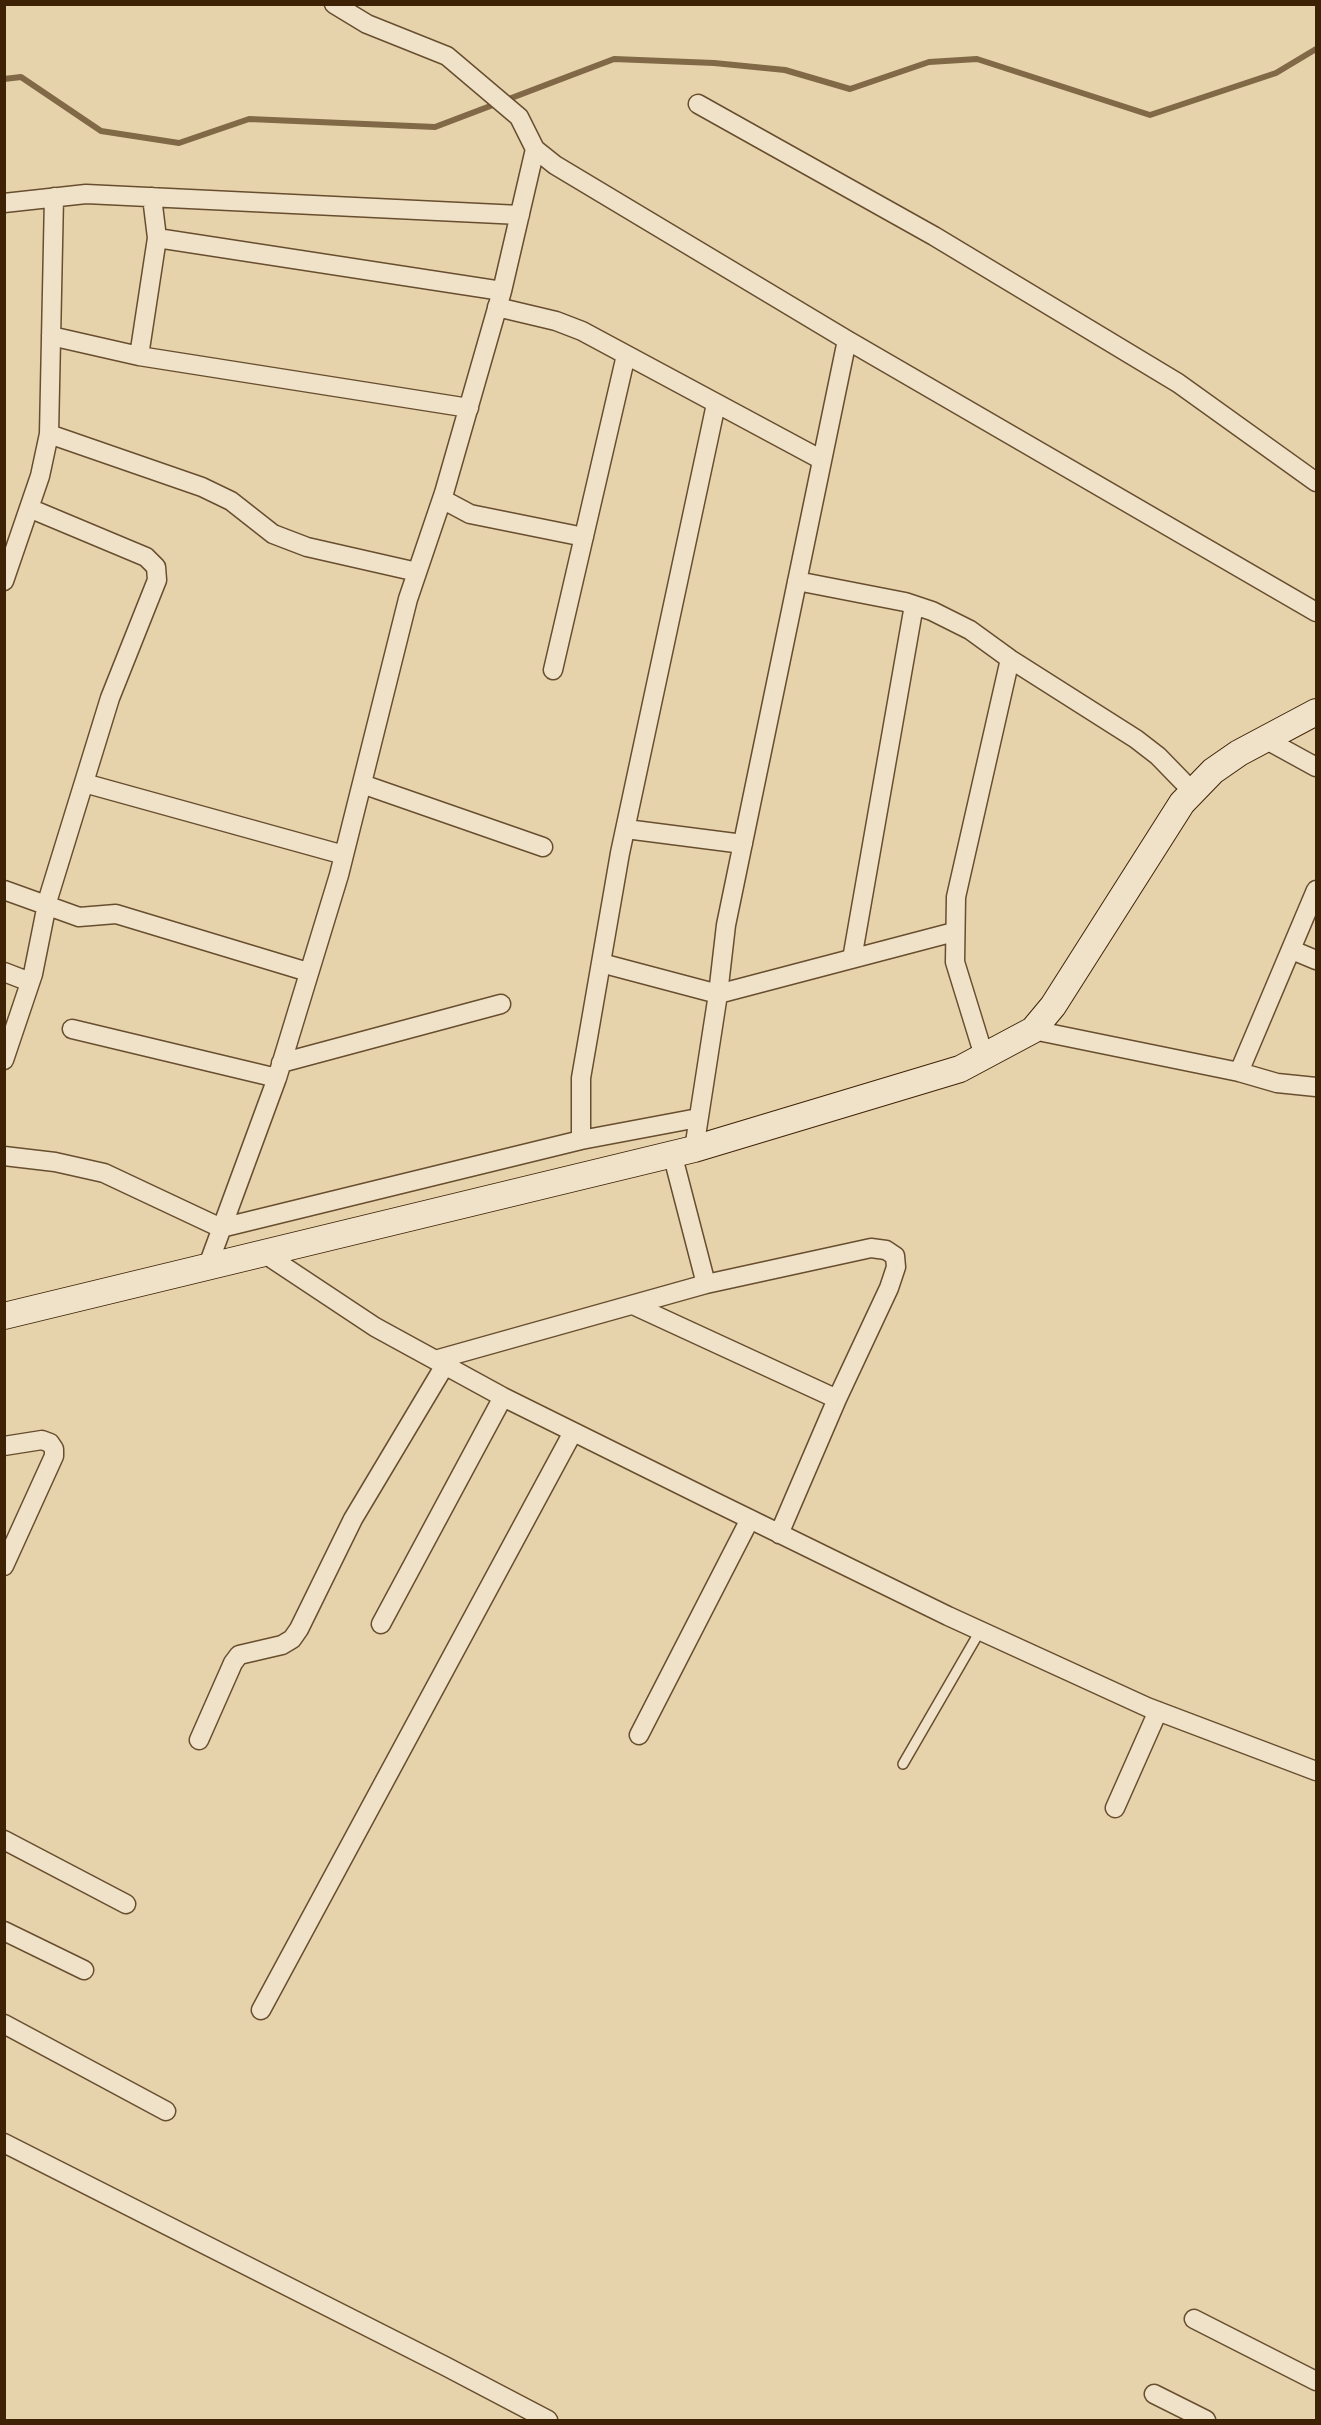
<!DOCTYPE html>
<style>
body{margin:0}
#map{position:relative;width:1321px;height:2425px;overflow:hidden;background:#e6d3ab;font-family:"Gentium Book Plus",serif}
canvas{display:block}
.frame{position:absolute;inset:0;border:6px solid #3e2206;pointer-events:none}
</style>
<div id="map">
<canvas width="1321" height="2425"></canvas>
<div class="frame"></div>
</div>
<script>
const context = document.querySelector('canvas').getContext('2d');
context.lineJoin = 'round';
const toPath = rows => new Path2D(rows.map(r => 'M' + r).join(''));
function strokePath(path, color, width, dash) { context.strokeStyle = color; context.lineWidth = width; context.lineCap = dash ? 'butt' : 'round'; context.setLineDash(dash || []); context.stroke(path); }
const stream = toPath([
 [4,79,21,77,101,131,179,143,249,119,435,127,614,59,714,63,785,70,850,89,929,62,977,59,1150,115,1276,73,1316,49]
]);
const lane = toPath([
 [903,1764,980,1631]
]);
const street = toPath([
 [334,4,367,24,447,56,519,117,535,149,555,165,847,340,1316,612],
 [698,104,934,236,1178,383,1316,482],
 [4,203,86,194,520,215],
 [157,238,502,291],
 [497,307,556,321,582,331,822,460],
 [51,336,139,356,469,408],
 [139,356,157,238,152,197],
 [49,434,202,487,231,501,273,534,307,547,417,572],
 [442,499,470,514,584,537],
 [4,581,40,476,49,434,54,197],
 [797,581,905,602,932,611,970,630,1010,659,1136,739,1158,756,1193,792],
 [553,670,626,355],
 [1265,739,1316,767],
 [84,783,344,855],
 [362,784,543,847],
 [626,829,743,844],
 [4,890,79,917,116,914,308,972],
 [1292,950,1316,960],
 [852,959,914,605],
 [601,963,718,994,954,932],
 [4,972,30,982],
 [72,1029,277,1078],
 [1033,1030,1239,1072,1277,1083,1316,1087],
 [984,1056,955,962,956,897,1010,659],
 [4,1060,33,974,48,899,110,698,157,580,156,567,146,557,29,508],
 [281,1063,501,1004],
 [1239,1072,1316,890],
 [581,1140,581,1078,620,853,716,404],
 [694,1149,718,994,726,925,847,340],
 [672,1153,706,1284],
 [4,1156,55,1162,104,1173,221,1228,581,1140,698,1118],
 [265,1254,375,1327,503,1397,715,1502,948,1616,1147,1707,1316,1771],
 [207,1268,277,1078,339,875,408,599,444,493,502,291,535,149],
 [633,1305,837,1399],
 [435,1360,706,1284,871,1248,886,1250,895,1256,896,1267,889,1288,837,1399,779,1534],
 [4,1446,42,1440,50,1443,54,1449,54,1456,4,1566],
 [381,1624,503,1397],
 [639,1735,750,1519],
 [199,1740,233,1663,239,1655,282,1645,292,1639,299,1629,353,1519,445,1365],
 [1115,1808,1158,1711],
 [4,1840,126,1904],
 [4,1931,84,1970],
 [261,2010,573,1432],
 [4,2024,166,2111],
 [4,2143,445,2366,548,2420],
 [1194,2319,1316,2381],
 [1154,2394,1206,2420]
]);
const secondary = toPath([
 [4,1316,694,1149,960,1069,1033,1030,1053,1006,1182,803,1213,771,1239,753,1316,712]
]);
strokePath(stream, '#816847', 6);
strokePath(lane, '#684e2f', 12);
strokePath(street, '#684e2f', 21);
strokePath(secondary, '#3e2206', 28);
strokePath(lane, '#efe2c8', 9);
strokePath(street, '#efe2c8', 18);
strokePath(secondary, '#efe2c8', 26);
</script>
